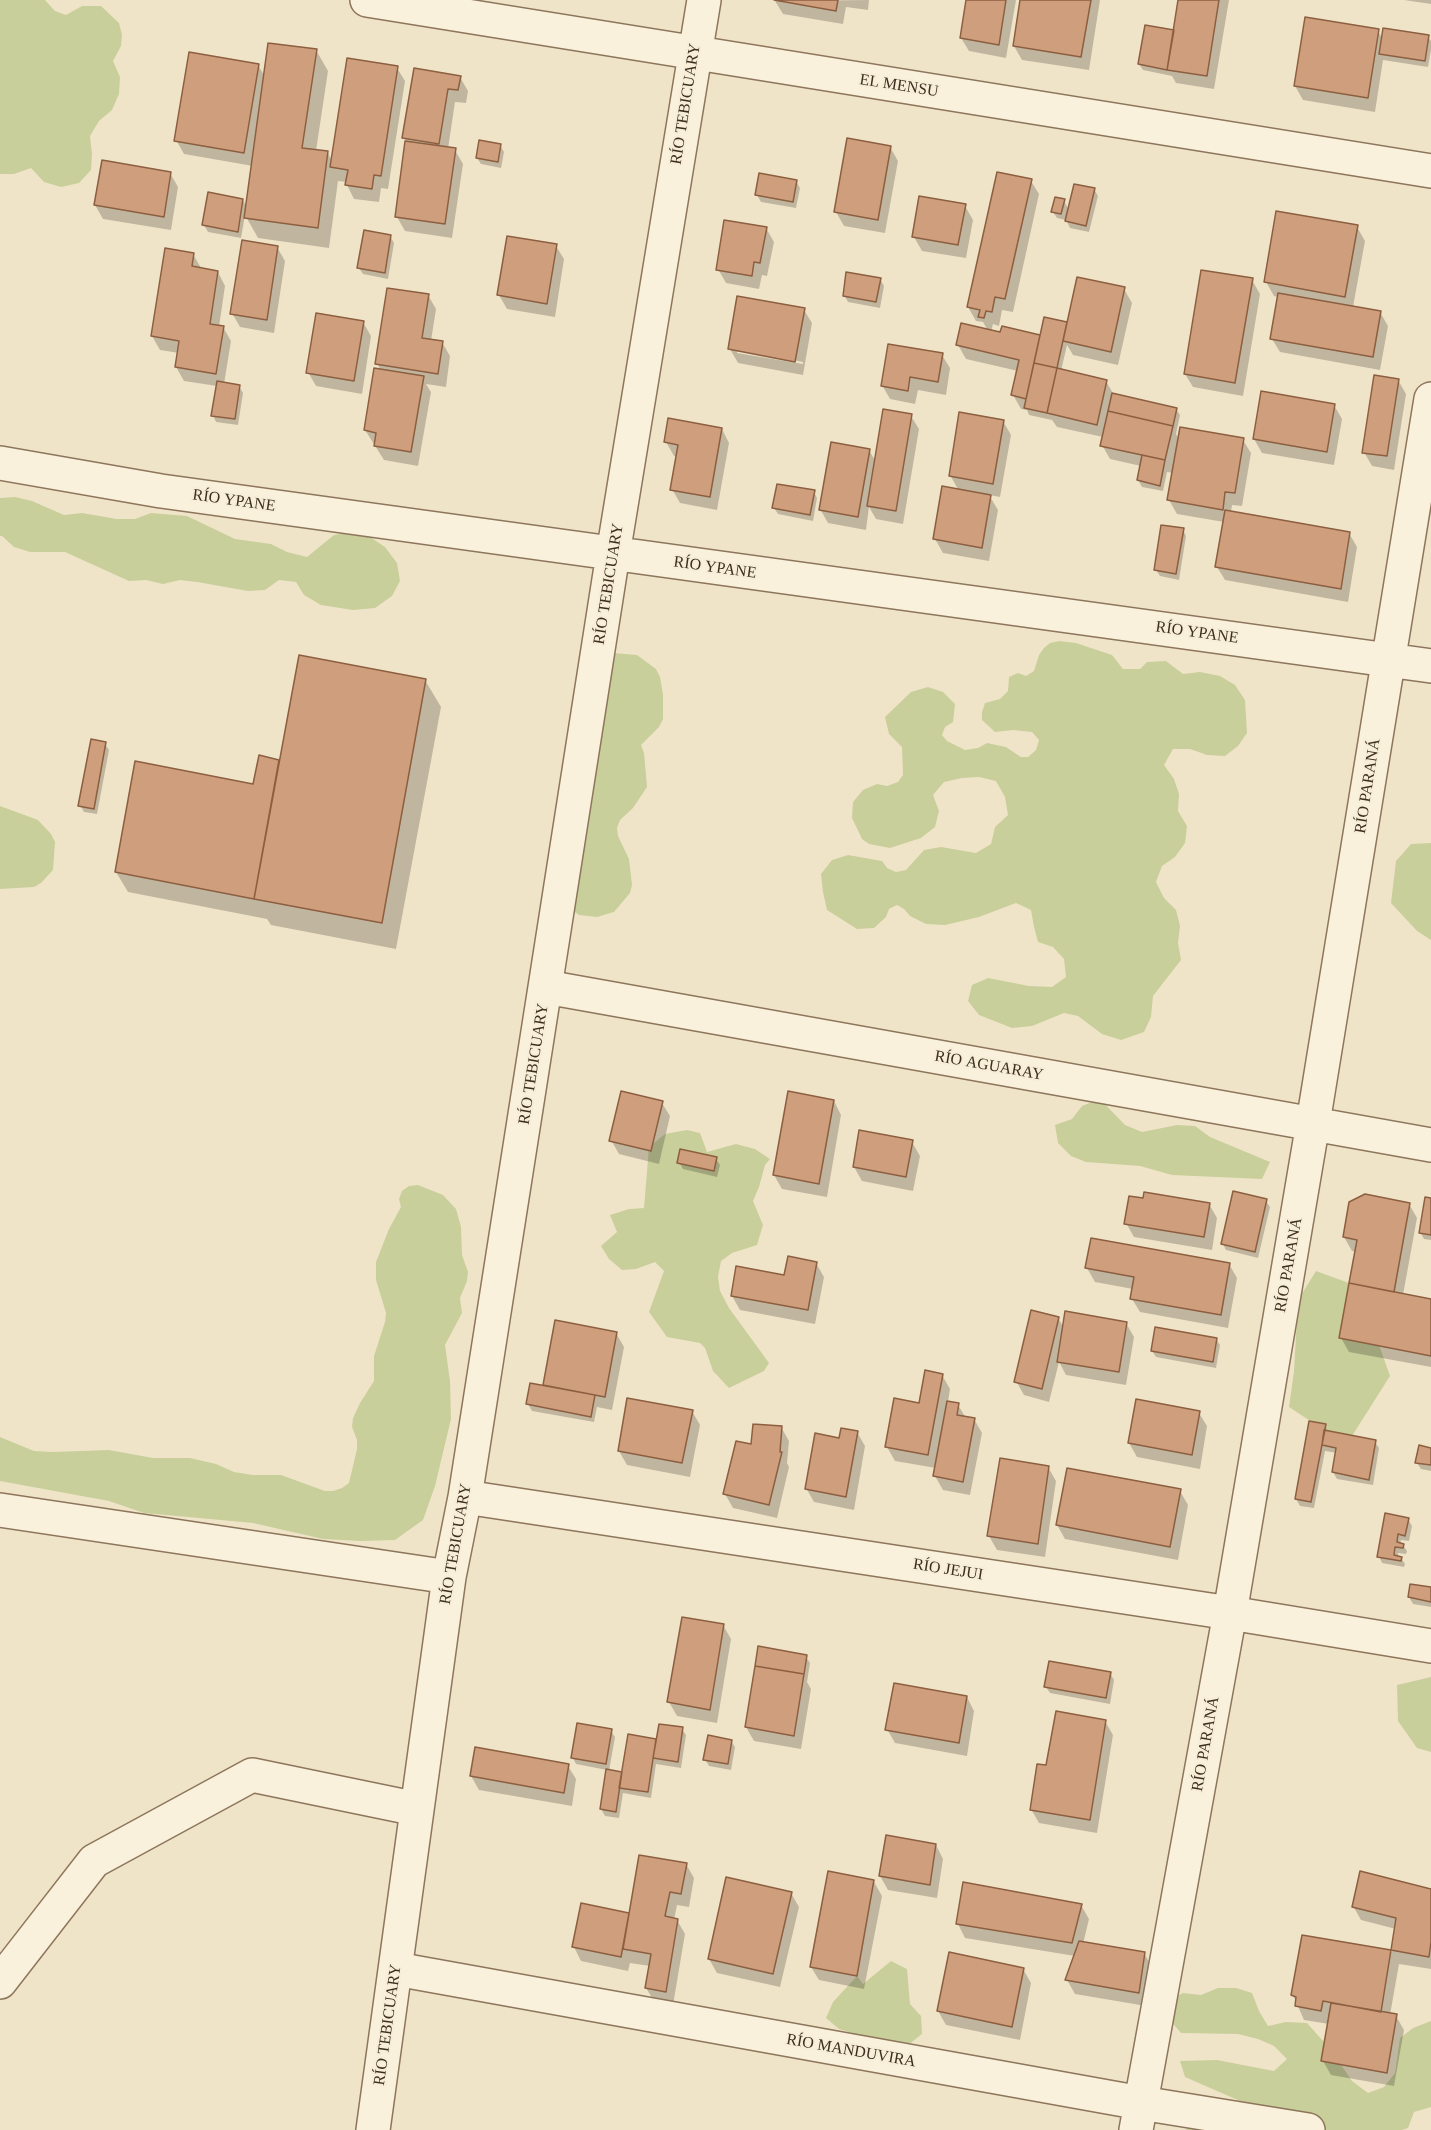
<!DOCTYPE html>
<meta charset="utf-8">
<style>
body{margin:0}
canvas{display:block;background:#f0e4c8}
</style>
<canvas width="1431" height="2130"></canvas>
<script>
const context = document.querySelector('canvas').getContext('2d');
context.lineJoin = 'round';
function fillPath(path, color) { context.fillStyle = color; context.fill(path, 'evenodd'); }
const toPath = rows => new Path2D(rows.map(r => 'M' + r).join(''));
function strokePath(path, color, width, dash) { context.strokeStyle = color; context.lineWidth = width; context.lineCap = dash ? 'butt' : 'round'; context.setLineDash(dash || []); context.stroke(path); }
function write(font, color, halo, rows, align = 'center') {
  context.font = font + ' "Times New Roman",serif'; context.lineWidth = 4.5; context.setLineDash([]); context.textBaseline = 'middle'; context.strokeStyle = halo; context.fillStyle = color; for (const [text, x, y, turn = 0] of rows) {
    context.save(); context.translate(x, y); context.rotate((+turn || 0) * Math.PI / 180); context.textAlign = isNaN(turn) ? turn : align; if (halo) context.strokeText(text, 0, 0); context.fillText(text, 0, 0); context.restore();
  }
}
const green = toPath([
 [0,0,45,0,55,11,66,15,82,6,101,6,119,23,122,35,121,46,113,61,120,77,119,94,112,110,99,121,90,136,92,154,91,170,79,183,61,187,44,182,31,168,14,174,0,174],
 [15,497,32,501,64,515,82,513,117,519,135,519,151,513,187,516,235,539,271,544,287,552,307,557,334,535,352,532,370,537,385,547,397,563,400,581,392,596,375,608,353,610,321,605,304,595,296,582,279,580,265,590,248,591,197,582,180,580,163,584,146,580,129,581,65,552,30,552,14,547,2,536,0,536,0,498],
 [1059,641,1076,643,1112,655,1123,669,1140,669,1147,662,1166,661,1183,674,1200,672,1220,676,1235,685,1245,700,1247,733,1238,746,1225,756,1207,755,1190,749,1173,749,1164,765,1174,779,1179,794,1178,811,1187,826,1185,843,1175,857,1162,866,1156,882,1164,898,1176,910,1180,926,1178,943,1181,960,1153,996,1151,1017,1144,1032,1121,1040,1102,1034,1078,1016,1064,1013,1032,1026,1012,1028,979,1015,968,1001,972,985,988,978,1029,986,1052,987,1066,977,1064,959,1053,947,1038,942,1034,927,1031,910,1016,903,979,917,945,925,926,924,910,916,904,909,897,905,889,909,886,917,874,928,857,929,827,910,823,892,821,874,832,860,848,855,882,861,887,868,896,872,906,870,924,850,941,847,976,853,991,844,995,827,1008,815,1005,797,996,781,979,777,962,778,944,782,933,795,939,811,935,827,921,838,890,848,869,844,862,839,852,818,853,802,863,790,877,784,887,786,898,782,903,775,902,747,889,734,885,717,911,692,928,687,943,692,955,704,953,722,945,727,942,735,947,741,965,750,978,748,987,743,1006,747,1021,757,1028,757,1036,750,1039,740,1032,732,1013,730,995,732,982,720,982,712,985,703,1000,699,1008,691,1009,677,1018,673,1026,676,1034,671,1039,655,1044,648,1050,643],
 [613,653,637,655,656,669,660,677,663,694,663,719,659,727,641,745,644,753,647,787,633,808,620,820,617,828,618,836,629,859,632,885,630,893,614,912,597,917,579,915,565,905],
 [0,806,38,820,51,834,55,842,53,870,41,883,34,887,0,889],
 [1431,843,1431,940,1417,931,1391,903,1396,861,1411,844],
 [1100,1099,1125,1125,1142,1132,1177,1125,1195,1126,1210,1137,1270,1162,1262,1179,1172,1175,1140,1166,1086,1162,1071,1156,1058,1143,1055,1125,1072,1119,1082,1106],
 [687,1130,700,1133,707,1152,736,1144,755,1149,770,1159,765,1165,759,1187,753,1201,763,1225,757,1245,732,1253,721,1261,718,1277,720,1291,729,1308,769,1363,764,1371,729,1388,713,1371,705,1348,700,1343,667,1337,649,1312,664,1271,655,1262,636,1269,622,1270,609,1259,601,1246,617,1232,610,1215,629,1209,644,1208,649,1147,665,1134],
 [418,1185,443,1195,456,1209,461,1227,462,1255,468,1272,467,1281,460,1298,462,1313,445,1345,450,1381,451,1419,435,1486,423,1520,395,1540,361,1541,323,1539,253,1523,144,1513,109,1501,0,1481,0,1437,34,1451,52,1452,109,1450,153,1458,190,1458,216,1464,234,1472,253,1475,281,1475,325,1491,333,1491,342,1488,349,1483,357,1449,357,1440,352,1427,353,1418,360,1403,374,1381,374,1356,385,1322,386,1313,376,1280,376,1262,389,1229,401,1207,399,1199,402,1191,409,1186],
 [1316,1271,1349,1283,1378,1342,1390,1376,1352,1436,1324,1430,1289,1407,1294,1371,1298,1300],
 [1431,1677,1431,1752,1417,1748,1398,1721,1397,1685],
 [891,1961,907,1969,910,2004,921,2016,922,2034,908,2045,890,2045,839,2029,826,2018,833,2002,857,1976,863,1984],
 [1218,1988,1236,1988,1252,1993,1259,2011,1268,2026,1286,2022,1307,2023,1331,2050,1352,2081,1368,2093,1384,2087,1395,2073,1400,2038,1413,2028,1431,2021,1431,2107,1414,2112,1408,2128,1402,2130,1184,2130,1256,2108,1185,2077,1180,2061,1217,2060,1274,2071,1287,2059,1274,2046,1258,2039,1238,2034,1181,2033,1169,2019,1166,2002,1183,1993,1201,1995]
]);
const shadow = toPath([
 [869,0,868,10,846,7,843,24,783,14,775,1],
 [967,0,1016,0,1006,58,969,51,961,38],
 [1022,0,1100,0,1089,70,1022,60,1014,46],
 [1180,0,1229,0,1214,89,1176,83,1172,76,1143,70,1139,64,1174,32],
 [1404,0,1431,0,1431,4],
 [1378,31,1383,40,1428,37,1431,41,1431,50,1428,67,1383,60,1375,112,1303,100,1295,86],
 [316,50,328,71,316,151,328,153,332,161,397,68,405,81,388,189,381,188,379,202,354,199,347,185,347,182,338,181,329,248,258,238,245,215,241,238,208,232,204,225,243,200,247,208,253,166,184,154,176,140,258,65,265,77],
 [415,69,460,77,468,91,466,103,455,102,448,149,455,150,463,164,452,238,405,231,397,217,407,143,404,137],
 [500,145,504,152,501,168,481,164,477,158],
 [890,147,898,161,885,233,844,226,836,212],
 [170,173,178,187,171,230,103,219,95,205],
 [796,181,800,188,796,208,761,202,757,195],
 [1031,181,1039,194,1013,312,1002,310,999,326,993,324,991,332,1039,336,1041,339,1045,318,1069,324,1124,289,1132,303,1118,365,1073,355,1067,345,1061,371,1106,381,1114,395,1176,409,1180,415,1176,434,1179,440,1243,440,1251,453,1242,506,1232,505,1231,512,1349,533,1357,547,1348,602,1225,580,1217,567,1224,522,1177,514,1169,500,1174,473,1167,472,1163,491,1142,487,1138,480,1141,466,1110,459,1102,445,1103,437,1057,427,1052,420,1029,415,1027,410,1021,409,1013,395,1018,371,966,359,958,345,988,331,983,322,976,321,968,307],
 [1094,189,1098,196,1089,232,1070,228,1066,220,1057,218,1053,212,1064,201,1069,210],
 [965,206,973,220,966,258,922,251,914,237],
 [1357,227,1365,241,1353,307,1380,312,1388,326,1380,370,1280,352,1272,339,1278,297,1274,296,1266,282],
 [766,228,774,242,767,276,762,275,759,289,726,283,718,269],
 [390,236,394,243,388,279,363,274,359,268],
 [556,246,564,259,555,317,507,309,499,295],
 [277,247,285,261,274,333,240,327,232,313],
 [193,254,201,268,218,272,225,286,219,327,223,327,231,341,224,384,239,386,243,393,238,425,216,422,213,415,217,386,184,381,176,367,179,353,160,350,152,336],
 [880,279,884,286,880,308,848,302,844,295],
 [1252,280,1260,294,1243,396,1193,387,1185,374],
 [428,295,436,309,431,341,442,342,450,356,446,387,426,384,431,392,418,466,384,460,365,430,381,371,377,363],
 [804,310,812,323,803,375,738,363,730,349],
 [737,350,803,362,803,364,737,353],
 [363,322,371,336,362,394,316,386,308,372],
 [942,355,950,368,946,395,918,390,915,404,890,399,882,385],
 [1398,380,1406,394,1394,470,1372,466,1364,452],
 [1334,405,1342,419,1334,465,1262,453,1254,439],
 [911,416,919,429,903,524,876,519,869,507,866,530,828,523,820,509,869,450,876,462],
 [1003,421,1011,435,1000,497,989,495,998,510,989,561,943,553,935,539,959,491,950,475],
 [722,429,729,443,717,510,680,503,672,489,678,457,674,456,666,442],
 [814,492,817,498,813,521,778,514,774,508],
 [1183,530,1186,536,1179,580,1160,576,1156,570],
 [425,680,441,707,396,949,271,925,267,919,128,892,116,872,255,786,260,757,281,761],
 [105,744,109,750,97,814,84,812,80,805],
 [834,1101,841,1115,827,1197,782,1189,774,1175],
 [662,1103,670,1116,659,1164,619,1154,611,1140],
 [912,1142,920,1156,913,1191,862,1181,854,1167],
 [716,1159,720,1165,717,1177,683,1169,679,1162],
 [1431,1199,1431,1240,1424,1239,1420,1232],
 [1266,1201,1270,1207,1258,1258,1226,1250,1223,1244],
 [1209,1204,1217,1218,1212,1250,1134,1237,1126,1223],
 [1409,1204,1417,1218,1403,1295,1431,1300,1431,1367,1349,1352,1341,1338,1357,1252,1352,1251,1344,1237],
 [816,1263,824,1277,815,1324,740,1310,732,1296,785,1277],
 [1229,1264,1237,1278,1228,1328,1140,1312,1132,1299,1133,1289,1095,1282,1087,1268],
 [1058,1318,1064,1328,1126,1323,1134,1337,1126,1385,1066,1375,1059,1362,1049,1402,1024,1395,1016,1381],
 [557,1322,616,1333,624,1347,612,1410,597,1407,594,1422,532,1411,528,1404,545,1387],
 [1216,1339,1220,1345,1216,1368,1156,1357,1152,1351],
 [942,1375,950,1389,948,1402,958,1405,966,1418,974,1419,982,1433,970,1495,943,1490,935,1476,936,1468,895,1461,887,1447],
 [692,1411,700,1425,690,1477,627,1465,619,1451],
 [1199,1413,1207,1426,1200,1469,1137,1457,1129,1443],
 [1325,1426,1328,1432,1375,1442,1379,1448,1373,1485,1337,1479,1333,1472,1337,1453,1325,1451,1314,1508,1300,1506,1296,1499],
 [781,1427,789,1441,787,1463,789,1467,777,1518,733,1508,725,1494,752,1446],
 [857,1432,865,1446,854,1510,814,1502,806,1488,840,1439],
 [1431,1449,1431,1471,1421,1469,1417,1463],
 [1048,1467,1056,1481,1045,1557,997,1550,989,1536],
 [1180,1491,1188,1505,1178,1560,1065,1539,1057,1525],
 [1408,1519,1412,1526,1409,1541,1401,1540,1400,1544,1403,1545,1407,1551,1406,1554,1398,1553,1398,1558,1401,1558,1405,1564,1404,1567,1382,1563,1379,1556],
 [1431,1589,1431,1607,1413,1604,1409,1597],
 [723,1625,731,1639,717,1723,677,1716,669,1702],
 [806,1657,810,1663,807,1682,811,1689,801,1749,754,1741,746,1727],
 [1110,1673,1114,1680,1110,1704,1050,1693,1046,1687],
 [967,1697,974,1711,967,1756,895,1743,887,1729],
 [1105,1721,1113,1735,1097,1833,1039,1823,1031,1809,1047,1767],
 [682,1729,686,1735,681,1768,656,1764,651,1798,623,1793,619,1818,605,1816,601,1809,607,1770,576,1764,573,1758,611,1731,615,1737,609,1771,623,1773,629,1736,658,1740],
 [731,1741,735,1747,731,1770,709,1766,705,1759],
 [568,1766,576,1779,572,1806,479,1790,471,1776],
 [936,1845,943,1859,937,1898,888,1890,880,1876],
 [686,1864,694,1878,689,1907,677,1905,674,1920,677,1920,685,1934,673,2005,654,2001,646,1988,650,1966,630,1963,628,1971,581,1961,574,1947,582,1905,630,1915],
 [874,1882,882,1896,864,1989,819,1980,811,1967],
 [1431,1890,1431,1969,1399,1964,1390,2015,1396,2016,1404,2030,1394,2086,1331,2075,1323,2061,1329,2024,1304,2020,1293,1995,1303,1937,1392,1952,1396,1929,1361,1920,1353,1906],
 [791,1893,799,1907,780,1987,717,1973,709,1959],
 [1081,1905,1089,1919,1083,1944,1144,1953,1152,1967,1146,2006,1075,1994,1067,1980,1075,1956,965,1938,958,1924],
 [1023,1969,1031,1983,1020,2040,946,2025,938,2011]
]);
const building = toPath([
 [774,0,838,0,836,11,774,0],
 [966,0,1006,0,999,45,960,38,966,0],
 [1020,0,1091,0,1081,57,1013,46,1020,0],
 [1178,0,1219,0,1207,76,1167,70,1178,0],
 [1305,17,1379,29,1368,98,1294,86,1305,17],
 [1145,25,1174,30,1167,70,1138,64,1145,25],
 [1383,28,1429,35,1425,61,1379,54,1383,28],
 [268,43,317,49,302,148,328,151,318,228,244,218,268,43],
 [189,52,259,64,244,153,174,141,189,52],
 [347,58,398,66,381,176,374,175,372,189,345,185,348,170,330,167,347,58],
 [414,68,461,76,458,90,448,89,439,144,402,138,414,68],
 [847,138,891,146,878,220,834,212,847,138],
 [479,140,501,144,498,162,476,158,479,140],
 [405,141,456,148,445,224,395,217,405,141],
 [102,160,171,172,164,217,94,205,102,160],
 [997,172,1032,179,1005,299,995,297,992,312,986,311,984,318,978,317,980,310,967,307,997,172],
 [759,173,797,180,793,202,755,195,759,173],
 [1074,184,1095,188,1086,226,1065,221,1074,184],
 [208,192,243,199,238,232,202,225,208,192],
 [919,196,966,204,958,245,912,237,919,196],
 [1055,197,1065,199,1061,214,1051,212,1055,197],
 [1276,211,1358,225,1345,297,1264,282,1276,211],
 [724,220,767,227,760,263,754,262,752,276,716,270,724,220],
 [364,230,391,235,385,273,357,268,364,230],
 [507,236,557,244,547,304,497,295,507,236],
 [242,240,278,246,267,320,230,314,242,240],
 [165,248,194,253,192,266,218,271,210,324,224,326,216,374,175,367,179,341,151,336,165,248],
 [1201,270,1253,278,1235,383,1184,374,1201,270],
 [846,272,881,278,876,302,843,296,846,272],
 [1077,277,1125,287,1111,352,1063,341,1077,277],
 [387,288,429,294,422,338,443,341,438,374,375,364,387,288],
 [1278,293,1381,311,1373,357,1270,339,1278,293],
 [737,296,805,308,795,362,728,349,737,296],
 [316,313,364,321,354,381,306,373,316,313],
 [1044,317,1067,322,1057,368,1034,363,1044,317],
 [961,323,1000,332,1002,326,1040,335,1026,399,1011,395,1019,360,956,345,961,323],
 [888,344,943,353,938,382,910,377,908,391,881,386,888,344],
 [1034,363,1057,368,1047,413,1024,408,1034,363],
 [374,368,424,376,411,452,374,446,376,433,364,430,374,368],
 [1057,368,1107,380,1097,425,1047,413,1057,368],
 [1374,375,1399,379,1387,456,1362,453,1374,375],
 [217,381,240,385,235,419,211,416,217,381],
 [1261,391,1335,404,1327,452,1253,439,1261,391],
 [1112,393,1177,408,1173,426,1108,411,1112,393],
 [883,409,912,414,896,511,867,506,883,409],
 [1108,411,1173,426,1165,460,1100,446,1108,411],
 [959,412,1004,420,993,484,949,476,959,412],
 [668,418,722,428,710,497,670,490,678,445,664,442,668,418],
 [1180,427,1244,438,1235,493,1225,492,1223,510,1167,500,1180,427],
 [831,442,870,449,858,517,819,510,831,442],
 [1142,455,1165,460,1160,486,1137,480,1142,455],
 [777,484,815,490,810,515,772,508,777,484],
 [942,486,991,495,982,548,933,539,942,486],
 [1225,510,1350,532,1341,589,1215,567,1225,510],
 [1161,525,1184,528,1176,574,1154,570,1161,525],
 [299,655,426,679,382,923,254,899,299,655],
 [91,739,106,742,94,809,78,806,91,739],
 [259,755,279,760,254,899,115,872,135,761,253,784,259,755],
 [621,1091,663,1101,651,1151,609,1141,621,1091],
 [788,1091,834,1100,819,1184,773,1175,788,1091],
 [859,1130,913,1140,906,1177,853,1167,859,1130],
 [680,1149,717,1157,714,1171,677,1163,680,1149],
 [1233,1191,1267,1199,1255,1252,1221,1244,1233,1191],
 [1144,1192,1210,1203,1204,1237,1124,1224,1129,1196,1143,1198,1144,1192],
 [1365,1194,1410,1203,1394,1292,1349,1283,1357,1240,1343,1237,1349,1202,1365,1194],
 [1425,1197,1431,1198,1431,1235,1419,1233,1425,1197],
 [1091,1238,1230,1263,1221,1315,1130,1299,1134,1277,1085,1268,1091,1238],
 [788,1256,817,1262,808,1310,731,1296,736,1266,784,1275,788,1256],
 [1349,1283,1431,1299,1431,1356,1339,1338,1349,1283],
 [1031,1310,1059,1317,1042,1389,1014,1382,1031,1310],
 [1065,1311,1127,1322,1119,1372,1057,1362,1065,1311],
 [555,1320,617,1332,605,1397,543,1385,555,1320],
 [1155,1327,1217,1338,1213,1362,1151,1351,1155,1327],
 [925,1370,943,1374,928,1455,885,1447,894,1398,919,1403,925,1370],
 [530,1383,595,1395,591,1417,526,1404,530,1383],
 [627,1398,693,1410,682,1463,618,1451,627,1398],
 [1136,1399,1200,1411,1192,1455,1128,1443,1136,1399],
 [947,1401,959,1403,957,1415,975,1418,963,1482,933,1476,947,1401],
 [1309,1421,1326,1424,1311,1502,1295,1499,1309,1421],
 [753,1424,782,1426,780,1452,782,1452,769,1505,723,1494,736,1441,751,1444,753,1424],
 [841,1428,858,1431,846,1497,805,1489,815,1433,839,1438,841,1428],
 [1324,1430,1376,1440,1369,1480,1332,1472,1336,1448,1322,1445,1324,1430],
 [1419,1445,1431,1448,1431,1465,1415,1463,1419,1445],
 [1000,1458,1049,1466,1038,1544,987,1536,1000,1458],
 [1067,1468,1181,1489,1170,1547,1056,1525,1067,1468],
 [1385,1513,1409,1518,1405,1536,1398,1534,1397,1542,1404,1544,1403,1548,1395,1547,1394,1555,1402,1557,1401,1561,1377,1557,1385,1513],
 [1410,1584,1431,1587,1431,1602,1408,1597,1410,1584],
 [682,1617,724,1624,710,1710,667,1702,682,1617],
 [758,1646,807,1655,804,1674,755,1666,758,1646],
 [1049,1661,1111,1672,1106,1698,1044,1687,1049,1661],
 [755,1666,804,1674,794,1736,745,1727,755,1666],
 [894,1683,967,1696,959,1743,885,1730,894,1683],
 [1056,1711,1106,1720,1090,1820,1030,1810,1037,1764,1046,1765,1056,1711],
 [577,1723,612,1729,606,1764,571,1758,577,1723],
 [659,1724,683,1727,678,1762,653,1758,659,1724],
 [628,1734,656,1739,648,1792,619,1788,628,1734],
 [708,1735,732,1740,728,1764,703,1760,708,1735],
 [475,1747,569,1764,564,1793,470,1776,475,1747],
 [606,1769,622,1772,616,1812,600,1809,606,1769],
 [886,1835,936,1844,930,1885,879,1876,886,1835],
 [639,1855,687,1863,681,1894,670,1892,665,1916,678,1919,666,1992,645,1988,651,1954,623,1949,639,1855],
 [828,1871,874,1880,857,1976,810,1967,828,1871],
 [1360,1871,1431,1889,1431,1942,1429,1957,1391,1950,1396,1918,1352,1907,1360,1871],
 [726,1877,792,1892,773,1974,708,1959,726,1877],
 [963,1882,1082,1904,1072,1943,956,1924,963,1882],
 [581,1903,629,1913,621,1957,572,1947,581,1903],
 [1302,1935,1391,1950,1381,2012,1323,2001,1321,2011,1295,2006,1296,1997,1291,1995,1302,1935],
 [1079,1941,1145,1952,1139,1993,1065,1980,1079,1941],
 [949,1952,1024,1968,1012,2027,937,2011,949,1952],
 [1331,2003,1397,2014,1387,2073,1321,2061,1331,2003]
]);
const minor = toPath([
 [367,0,1431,171],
 [0,463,161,491,1431,666],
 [546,987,1431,1145],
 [465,1497,1230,1613,1431,1646],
 [0,1510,449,1577],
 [396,1969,1141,2103,1308,2130],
 [0,1982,94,1861,252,1775,417,1809],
 [373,2130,449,1577,465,1497,613,554,704,0],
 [1136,2130,1230,1613,1313,1123,1431,399]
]);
const streetNames = [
 ["EL MENSU",899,86,9],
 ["RÍO TEBICUARY",686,104,-81],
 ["RÍO YPANE",234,501,8],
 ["RÍO YPANE",715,568,8],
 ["RÍO TEBICUARY",609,584,-81],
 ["RÍO YPANE",1197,633,8],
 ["RÍO PARANÁ",1368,786,-81],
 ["RÍO TEBICUARY",534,1064,-81],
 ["RÍO AGUARAY",989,1066,10],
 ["RÍO PARANÁ",1289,1265,-80],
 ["RÍO TEBICUARY",456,1544,-80],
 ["RÍO JEJUI",948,1570,9],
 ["RÍO PARANÁ",1206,1744,-80],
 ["RÍO TEBICUARY",388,2025,-82],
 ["RÍO MANDUVIRA",851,2051,10]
];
fillPath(green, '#c9cf9b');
fillPath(shadow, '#0003');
fillPath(building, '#cf9f7d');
strokePath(building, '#8d5f41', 1.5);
strokePath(minor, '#8d765c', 36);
strokePath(minor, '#faf1dc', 33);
write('16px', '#3d2e20', '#f7eed8', streetNames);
</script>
